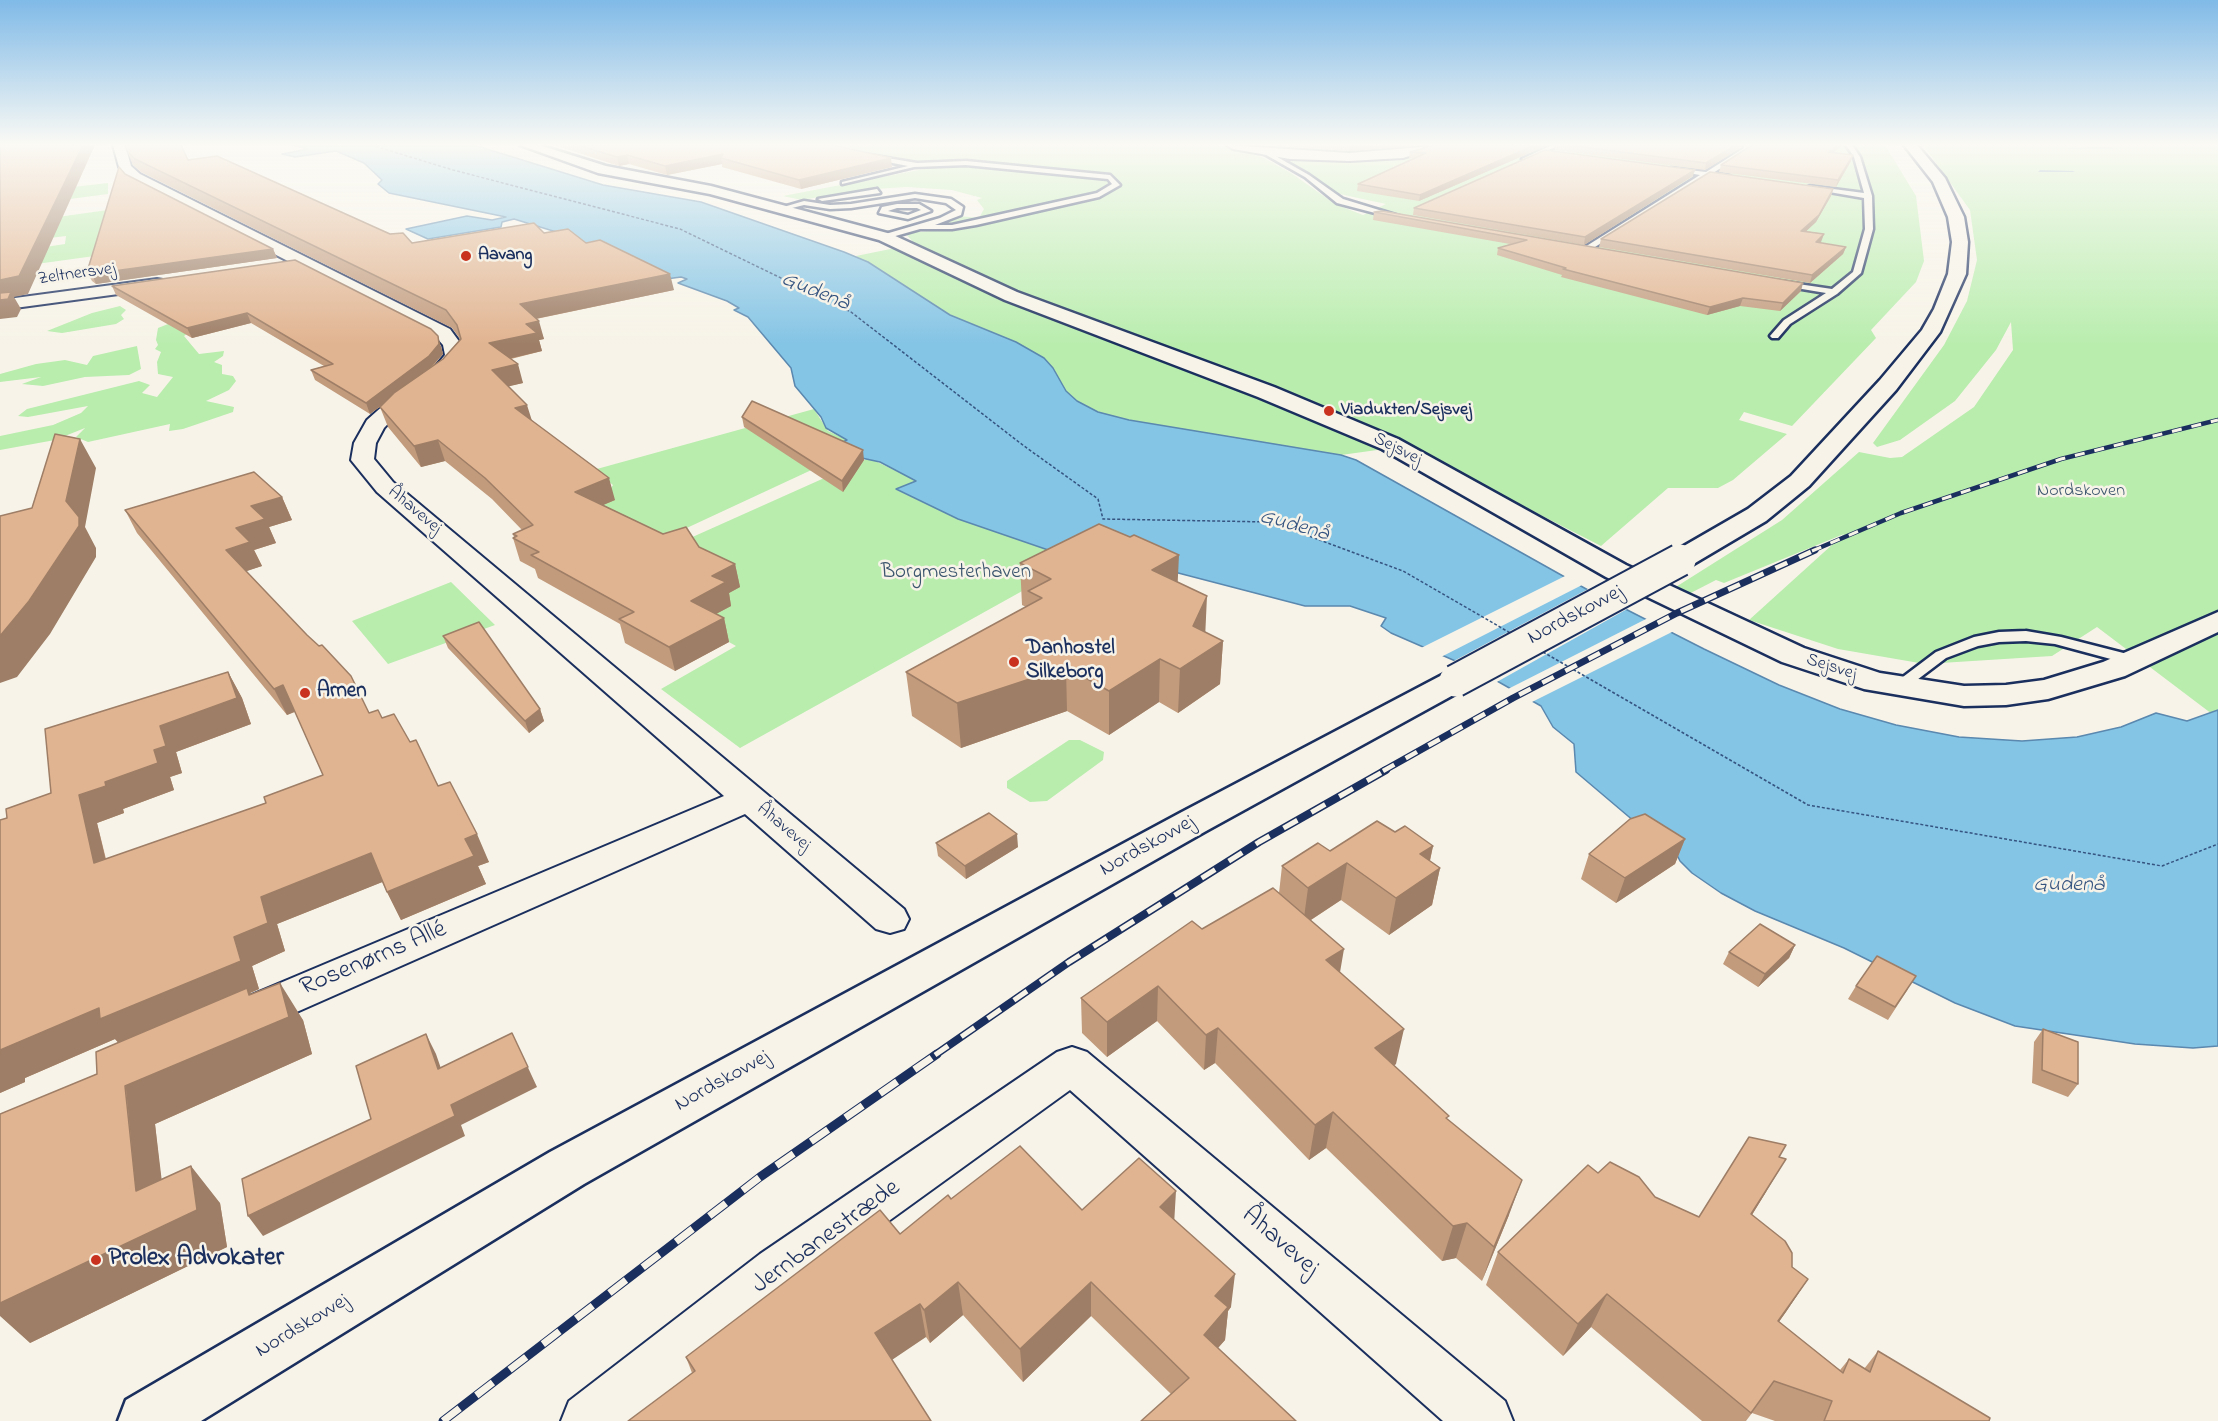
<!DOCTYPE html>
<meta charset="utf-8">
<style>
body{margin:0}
canvas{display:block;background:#f7f3e8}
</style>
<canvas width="2218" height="1421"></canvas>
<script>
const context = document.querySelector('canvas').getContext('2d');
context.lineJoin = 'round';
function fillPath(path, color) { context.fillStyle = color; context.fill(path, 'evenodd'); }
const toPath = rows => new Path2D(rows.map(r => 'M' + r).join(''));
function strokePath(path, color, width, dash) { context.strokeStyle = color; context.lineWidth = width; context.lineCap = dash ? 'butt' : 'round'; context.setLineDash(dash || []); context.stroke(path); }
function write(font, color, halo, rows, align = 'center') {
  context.font = font + ' "Indie Flower",sans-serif'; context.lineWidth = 5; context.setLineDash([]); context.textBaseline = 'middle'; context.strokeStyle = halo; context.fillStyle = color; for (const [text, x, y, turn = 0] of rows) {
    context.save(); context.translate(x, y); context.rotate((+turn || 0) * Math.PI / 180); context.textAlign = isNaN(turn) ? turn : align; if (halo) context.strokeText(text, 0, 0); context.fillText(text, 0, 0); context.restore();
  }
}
const green = toPath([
 [818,145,1220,145,1262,157,1291,173,1335,204,1363,215,1386,204,1335,193,1278,157,1313,159,1454,145,1849,145,1853,149,1850,145,1885,145,1916,196,1924,261,1916,282,1871,330,1876,338,1792,426,1744,412,1739,420,1787,434,1733,480,1718,488,1668,488,1601,546,1406,446,1341,455,1129,420,1098,412,1077,401,1066,391,1053,368,1044,358,1016,342,950,315,856,256,915,244,905,233,944,230,960,225,939,226,959,216,979,218,984,209,977,200,982,198,952,190,907,187,860,190,802,200,783,196,924,169,930,163],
 [1923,145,2218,145,2218,710,2212,714,2097,627,2052,656,1925,664,1838,649,1749,620,1844,534,1724,583,1716,580,1681,598,1671,590,1782,520,1859,452,1890,458,1902,457,1974,407,2013,350,2011,322,1996,350,1955,401,1900,440,1877,447,1873,443,1944,345,1967,301,1977,260,1970,210],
 [108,183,108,194,16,206,3,195],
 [108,210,109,254,0,269,0,254,65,244,66,236,0,244,0,225],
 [120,306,126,310,121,315,124,319,116,324,62,333,47,331,92,313],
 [168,324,192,330,184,336,199,354,224,351,223,356,214,362,222,365,222,374,233,376,236,381,229,390,206,401,234,407,233,412,183,429,169,431,170,424,88,442,76,437,85,428,55,440,0,450,0,436,53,425,81,413,88,406,28,417,18,416,27,409,139,381,150,385,142,393,157,397,173,377,158,374,157,362,161,352,155,349,158,345,156,340,158,328],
 [137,346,141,369,129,375,85,377,43,386,22,384,41,377,0,382,0,374,36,364,65,360,87,365,93,356],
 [814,409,828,431,848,440,848,453,648,546,582,533,613,485,608,481,557,480],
 [869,458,917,481,897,490,958,519,1054,552,1087,555,740,748,661,689,736,646,697,624,650,556],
 [451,582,495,625,388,664,352,621],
 [1069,740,1080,740,1104,752,1103,760,1047,801,1030,802,1007,788,1007,781]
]);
const water = toPath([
 [291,145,474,145,603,185,701,202,844,252,868,262,950,315,1016,342,1044,358,1053,368,1066,391,1077,401,1098,412,1129,420,1341,455,1356,460,1588,590,1704,649,1779,685,1840,709,1896,725,1959,737,2022,741,2077,737,2121,727,2156,713,2187,721,2218,710,2218,1046,2193,1048,2135,1044,2015,1026,1955,1003,1844,948,1755,911,1721,893,1692,873,1680,861,1675,851,1635,822,1576,772,1574,744,1553,727,1541,706,1483,673,1391,633,1381,626,1386,618,1350,606,1305,606,1159,568,1054,552,958,519,896,489,916,481,880,462,857,457,834,446,847,440,826,428,821,417,795,386,791,368,748,317,734,310,739,308,727,301,678,283,687,279,681,277,666,279,563,234,514,219,502,222,501,227,428,239,406,229,467,216,492,220,506,217,389,193,378,184,382,180,364,163,336,151,295,157,282,154,308,149,291,145]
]);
const pier = toPath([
 [1567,575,1584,584,1441,657,1421,648],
 [1590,588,1629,608,1495,683,1452,662],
 [1648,618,1674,631,1530,703,1506,690]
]);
const stream = toPath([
 [2111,147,2113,149,2069,149,2071,148,2111,147],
 [2040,170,2073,171,2075,172,2038,172,2040,170]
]);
const ferry = toPath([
 [371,145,453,170,680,229,851,312,1024,446,1098,499,1103,519,1271,522,1403,571,1512,634],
 [1543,652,1808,805,2162,866,2218,844]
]);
const lane = toPath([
 [1552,145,1560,145,1527,160,1522,159,1552,145],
 [1744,145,1750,145,1749,150,1713,173,1730,176,1730,178,1708,176,1587,252,1580,250,1700,175,1671,170,1671,168,1706,172,1744,148,1744,145],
 [1846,145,1852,145,1860,157,1872,196,1873,229,1861,273,1837,294,1790,324,1778,338,1772,338,1770,336,1784,320,1826,293,1778,285,1778,281,1832,289,1853,272,1865,229,1864,198,1806,188,1810,186,1864,193,1854,157,1846,145],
 [1261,150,1265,150,1309,175,1343,199,1402,217,1398,219,1337,203,1305,177,1261,152,1261,150],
 [869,155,917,163,966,161,1110,175,1120,185,1099,197,976,225,952,229,920,229,885,239,882,235,940,218,956,210,946,203,915,198,851,208,830,209,804,205,784,210,780,208,804,201,830,205,851,204,915,194,951,199,963,207,961,215,935,225,952,225,1097,193,1112,184,1108,179,966,165,914,167,842,184,842,182,908,166,867,158,869,155],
 [877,189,880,193,822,201,818,199,877,189],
 [897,204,919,204,931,211,908,219,879,213,882,207,897,204],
 [897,208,917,208,921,210,908,215,888,211,897,208],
 [2026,631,2061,637,2139,657,2141,660,2133,665,2055,644,2026,641,1999,642,1978,646,1946,658,1905,689,1893,689,1891,686,1936,652,1974,637,1999,632,2026,631]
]);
const street = toPath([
 [113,145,125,145,131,166,140,174,450,329,461,344,465,356,448,376,400,411,384,428,376,443,374,459,393,482,904,909,909,919,904,929,890,933,876,929,745,814,265,1026,250,1031,235,1026,229,1014,235,1002,724,796,377,492,351,460,354,443,367,420,386,403,434,368,445,355,443,345,436,337,130,180,119,167,113,145],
 [1227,145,1349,153,1445,145,1403,158,1349,161,1290,159,1233,149,1227,145],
 [157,279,163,280,165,284,163,288,0,310,0,300,157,279],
 [1072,1047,1087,1052,1505,1401,1513,1421,1443,1421,1070,1090,796,1288,633,1421,561,1421,569,1401,760,1254,1057,1052,1072,1047]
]);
const secondary = toPath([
 [520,145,539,145,606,166,711,186,891,234,1017,292,1274,387,1398,439,1626,565,1804,648,1880,673,1964,686,2006,685,2044,680,2103,662,2218,612,2218,632,2125,676,2048,699,2006,705,1964,706,1864,689,1782,662,1606,577,1382,449,1258,397,1005,300,879,240,710,194,598,173,520,145],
 [1904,145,1917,145,1945,178,1964,217,1968,242,1966,274,1940,332,1896,390,1809,486,1766,521,1690,566,1680,568,1670,566,1666,560,1670,554,1748,509,1791,476,1880,380,1922,330,1934,309,1948,274,1952,242,1948,217,1933,182,1904,145],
 [1455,671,1466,674,1471,681,1466,688,1206,831,584,1184,201,1421,118,1421,126,1400,550,1152,1180,813,1444,674,1455,671]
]);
const railFar3 = toPath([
 [1812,551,1901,513,2061,459,2218,420]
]);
const railFar2 = toPath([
 [1383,771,1513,698,1677,613,1815,550]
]);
const railFar1 = toPath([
 [935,1055,1069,962,1259,842,1386,770]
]);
const rail = toPath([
 [443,1421,760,1177,937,1054]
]);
const secondaryBridge = toPath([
 [1455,681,1680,560]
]);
const wall = toPath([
 [554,145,833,145,892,167,801,189,722,167,722,164,667,175,629,164,619,166],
 [1270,145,1424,145,1349,151],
 [1434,145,1548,145,1419,201,1357,191,1358,184,1414,159,1409,158,1410,152],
 [1552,145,1742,145,1742,147,1705,170,1555,150,1555,146],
 [1752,145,1843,145,1834,152,1851,161,1836,187,1719,172,1721,165],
 [127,151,188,160,412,243,544,233,586,243,674,290,536,319,544,339,539,340,542,351,511,359,523,383,508,386,531,420,615,500,603,505,663,534,699,547,735,564,740,587,729,593,731,606,716,614,724,618,729,642,675,671,625,643,620,624,538,578,535,569,520,561,513,538,514,537,513,534,522,530,492,499,445,461,421,467,388,427,380,407,384,404,370,414,315,380,311,370,324,366,251,323,192,338,116,295,112,286,441,346,443,354,433,366,443,359,460,339,452,328,141,172,133,165],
 [125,174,273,249,277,258,96,284,92,281,87,272],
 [1693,176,1584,245,1413,215,1414,208],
 [1833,189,1831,196,1816,222,1806,231,1824,234,1820,243,1846,247,1843,254,1810,283,1599,247,1601,239],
 [1382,211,1801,291,1780,311,1740,306,1707,315,1561,277,1562,275,1497,255,1498,248,1510,244,1373,220,1374,212],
 [742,417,864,460,843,492,744,427],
 [282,497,292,520,269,527,276,543,254,550,262,566,246,571,369,713,382,718,410,742,489,862,478,866,486,884,401,920,382,882,277,924,285,951,252,966,259,989,250,993,251,995,303,1020,312,1054,155,1124,161,1180,220,1203,227,1247,30,1343,97,1074,118,1042,115,1039,25,1078,25,1082,0,1093,0,820,7,818,51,793,228,672,242,698,251,724,176,752,182,773,170,777,174,790,123,809,124,813,97,823,106,859,266,803,323,775,295,712,287,715,137,533,125,510],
 [1020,563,1178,582,1205,632,1223,641,1220,684,1178,713,1159,702,1109,735,1067,711,961,748,912,716,906,672,1026,607,1022,605],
 [443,636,540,709,544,721,529,733,448,648],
 [1395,832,1433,846,1430,861,1440,868,1432,905,1389,935,1341,900,1311,920,1340,972,1396,1064,1394,1065,1448,1120,1509,1215,1482,1281,1456,1258,1442,1261,1326,1148,1309,1160,1215,1063,1204,1070,1157,1021,1107,1057,1082,1033,1081,998,1202,929,1279,893,1282,866],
 [1685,839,1675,864,1616,903,1581,879,1589,854],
 [936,843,1018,847,966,879,938,856],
 [1795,945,1789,958,1758,987,1723,964,1729,952],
 [1856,986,1908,989,1888,1020,1848,999],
 [2043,1029,2078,1084,2068,1097,2032,1083,2034,1042],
 [1779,1157,1766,1192,1752,1215,1792,1267,1808,1279,1779,1322,1840,1370,1849,1359,1864,1369,1878,1351,1989,1421,1775,1421,1752,1413,1746,1421,1702,1421,1591,1327,1563,1356,1486,1285,1498,1252,1598,1173,1655,1197,1699,1217],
 [951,1199,1082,1210,1175,1220,1231,1307,1228,1311,1225,1340,1218,1348,1296,1421,1171,1394,1091,1316,1023,1382,963,1315,930,1343,926,1337,692,1373,686,1357,900,1234]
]);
const shadedWall = toPath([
 [83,145,95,145,28,294,14,297,21,309,17,317,0,319,0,280],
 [1350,145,1424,145,1349,151],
 [1535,145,1548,145,1419,201,1420,195],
 [1736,145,1742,145,1742,147,1705,170,1706,163],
 [1838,145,1843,145,1826,158,1828,152],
 [723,154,721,158,722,164,667,175,665,166],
 [627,155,629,164,619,166,617,157],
 [1853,155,1851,161,1836,187,1838,180],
 [891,158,892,167,801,189,799,180],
 [1695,170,1693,176,1584,245,1585,237],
 [1833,189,1831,196,1816,222,1799,238,1801,231],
 [1824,234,1821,242,1813,250,1816,242],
 [1846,247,1843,254,1810,283,1812,275],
 [273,249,277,258,96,284,92,274],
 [670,274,674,290,525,321,520,304],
 [1803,283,1801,291,1780,311,1783,303],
 [1743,298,1740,306,1707,315,1710,307],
 [247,313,251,323,192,338,187,328],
 [539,321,544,339,539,340,542,351,495,362,489,343,526,324],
 [438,336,443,354,432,366,370,414,366,403],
 [518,364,523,383,498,389,492,370],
 [527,405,533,424,515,408],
 [80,439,96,468,85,527,96,548,96,557,50,634,17,677,0,683,0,636,66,501],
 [438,440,445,461,421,467,414,446],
 [863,450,864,460,843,492,842,481],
 [609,478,615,500,582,514,575,492],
 [282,497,292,520,269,527,276,543,254,550,262,566,238,574,226,550,236,528,251,506],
 [1179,555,1177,596,1152,570],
 [735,564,740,587,729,593,731,606,697,624,691,601,712,576],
 [1207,596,1205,639,1223,641,1220,684,1178,713,1180,669,1193,626],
 [724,618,729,642,675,671,669,647],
 [1160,659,1159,702,1109,735,1109,691],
 [1066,667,1067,711,961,748,957,703],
 [228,672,242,698,251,724,176,752,182,773,170,777,174,790,123,809,124,813,97,823,113,891,94,863,79,795,105,782,154,750,160,726],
 [283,685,296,711,287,715,274,689],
 [540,709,544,721,529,733,525,721],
 [477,834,489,862,478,866,486,884,401,920,387,892,465,839],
 [1017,834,1018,847,966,879,965,866],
 [1685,839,1675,864,1616,903,1625,878],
 [1433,846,1426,878,1440,868,1432,905,1389,935,1396,898,1420,854],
 [371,853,385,881,277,924,285,951,252,966,259,989,250,993,271,1024,280,983,303,1020,312,1054,155,1124,167,1224,191,1166,220,1203,227,1247,30,1343,0,1316,0,1303,136,1191,122,1047,115,1039,25,1078,25,1082,0,1093,0,1050,234,937,261,897],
 [1347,863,1341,900,1303,925,1308,888],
 [1795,945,1789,958,1758,987,1765,974],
 [1344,949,1338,984,1326,960],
 [1158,986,1157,1021,1107,1057,1107,1022],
 [1218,1028,1215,1063,1204,1070,1206,1035],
 [1404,1029,1396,1064,1368,1084,1375,1048],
 [512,1033,537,1087,461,1125,465,1136,263,1236,248,1216,451,1105],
 [426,1034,436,1054,448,1089,438,1069],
 [1333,1112,1326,1148,1309,1160,1315,1125],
 [1786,1159,1766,1192,1732,1247,1751,1214],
 [1522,1180,1509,1215,1482,1281,1494,1247],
 [1176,1191,1174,1225,1160,1207],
 [1467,1223,1456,1258,1442,1261,1453,1226],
 [1235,1274,1231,1307,1228,1311,1225,1340,1201,1367,1204,1335,1215,1296],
 [1808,1279,1786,1312,1756,1353,1778,1321],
 [958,1282,963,1315,930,1343,924,1310],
 [1091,1282,1091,1316,1023,1382,1020,1349],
 [1607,1294,1591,1327,1563,1356,1578,1324],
 [920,1304,926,1337,883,1366,875,1333]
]);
const building = toPath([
 [0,145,83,145,19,276,0,280,0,145],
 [125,145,181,145,188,160,217,156,390,234,403,233,412,243,534,223,544,233,568,229,586,243,600,240,670,274,520,304,539,321,526,324,537,333,489,343,518,364,492,370,527,405,515,408,609,478,575,492,663,534,686,527,699,547,735,564,712,576,726,582,691,601,724,618,669,647,619,619,634,612,531,555,539,552,513,538,517,536,513,534,533,525,485,478,438,440,414,446,380,407,394,393,443,359,461,339,457,325,446,310,135,159,127,151,125,145],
 [578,145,833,145,891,158,799,180,721,158,723,154,665,166,627,155,617,157,578,145],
 [1434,145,1535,145,1420,195,1358,184,1426,153,1410,152,1434,145],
 [1568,145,1736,145,1706,163,1568,145],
 [1752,145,1838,145,1828,152,1853,155,1838,180,1721,165,1752,145],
 [1545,150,1695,170,1585,237,1414,208,1545,150],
 [119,167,125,174,273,249,92,274,87,272,119,167],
 [1710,172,1833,189,1819,215,1801,231,1824,234,1816,242,1846,247,1812,275,1601,239,1710,172],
 [1382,211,1803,283,1783,303,1743,298,1710,307,1563,269,1566,268,1498,248,1527,240,1374,212,1382,211],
 [295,260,431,329,438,336,439,344,429,356,366,403,311,370,333,364,247,313,187,328,112,286,295,260],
 [11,292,8,299,0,300,0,293,11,292],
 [752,401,863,450,842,481,742,417,752,401],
 [55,434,80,439,66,501,79,517,79,526,29,601,0,636,0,516,32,508,55,434],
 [254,472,282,497,251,506,265,519,236,528,250,542,226,550,307,635,319,646,322,645,351,676,369,713,378,710,382,718,394,714,410,742,416,740,438,786,450,782,477,834,465,839,474,856,387,892,371,853,261,897,268,923,234,937,241,961,100,1019,99,1008,0,1050,0,1054,0,820,7,818,6,809,51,793,45,729,228,672,237,698,160,726,166,746,154,750,158,763,105,782,106,786,79,795,94,863,266,803,264,797,323,775,283,685,274,689,125,510,254,472],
 [1099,524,1130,537,1134,535,1179,555,1152,570,1207,596,1193,626,1223,641,1180,669,1160,659,1109,691,1066,667,957,703,906,672,1042,598,1028,591,1051,579,1020,563,1099,524],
 [479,622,540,709,525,721,443,636,479,622],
 [989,813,1017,834,965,866,936,843,989,813],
 [1645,814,1685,839,1625,878,1589,854,1630,819,1645,814],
 [1377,821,1395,832,1405,826,1433,846,1420,854,1440,868,1396,898,1347,863,1308,888,1282,866,1318,843,1330,851,1377,821],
 [1273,888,1344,949,1326,960,1404,1029,1375,1048,1449,1116,1446,1118,1522,1180,1494,1247,1467,1223,1453,1226,1333,1112,1315,1125,1218,1028,1206,1035,1158,986,1107,1022,1081,998,1192,921,1202,929,1273,888],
 [1760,924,1795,945,1765,974,1729,952,1760,924],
 [1877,956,1916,976,1895,1007,1856,986,1877,956],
 [280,983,289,1017,125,1086,136,1191,191,1166,197,1210,0,1303,0,1114,97,1074,96,1052,247,988,249,995,280,983],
 [2043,1029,2078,1042,2078,1084,2042,1070,2043,1029],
 [512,1033,528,1067,451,1105,455,1116,248,1216,242,1179,371,1119,356,1066,426,1034,438,1069,512,1033],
 [1749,1137,1786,1145,1779,1157,1786,1159,1751,1214,1785,1241,1792,1253,1792,1267,1808,1279,1778,1321,1843,1373,1849,1359,1870,1372,1878,1351,1990,1418,1989,1421,1824,1421,1832,1401,1774,1381,1751,1413,1607,1294,1578,1324,1498,1252,1588,1165,1598,1173,1610,1162,1639,1177,1655,1197,1699,1217,1749,1137],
 [1020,1146,1082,1210,1139,1158,1176,1191,1160,1207,1235,1274,1215,1296,1228,1307,1204,1335,1296,1421,1141,1421,1189,1378,1091,1282,1020,1349,958,1282,924,1310,920,1304,875,1333,931,1421,628,1421,695,1371,686,1357,880,1210,900,1234,948,1195,951,1199,1020,1146]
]);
const markers = [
 [466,256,6,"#c8321e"],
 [1329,411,6,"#c8321e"],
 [1014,662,6,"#c8321e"],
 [305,693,6,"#c8321e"],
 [96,1260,6,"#c8321e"]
];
const farPoinames = [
 ["Aavang",478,256],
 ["Viadukten/Sejsvej",1341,411]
];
const farStreetnames = [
 ["Zeltnersvej",77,275,-8],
 ["Sejsvej",1397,450,27],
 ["Åhavevej",414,511,40],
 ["Sejsvej",1831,668,18],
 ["Åhavevej",783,828,40]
];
const farParknames = [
 ["Nordskoven",2081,492]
];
const parkNames = [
 ["Borgmesterhaven",956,574]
];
const streetNames = [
 ["Nordskovvej",1576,616,-28],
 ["Nordskovvej",1148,847,-29],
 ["Nordskovvej",723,1082,-29],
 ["Nordskovvej",303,1327,-31]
];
const poiNames = [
 ["Danhostel",1026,650],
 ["Silkeborg",1026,674],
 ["Arnen",317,693]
];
const waterNames = [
 ["Gudenå",815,293,22],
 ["Gudenå",1294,527,15],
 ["Gudenå",2069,886]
];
const nearStreetnames = [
 ["Rosenørns Allé",374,960,-23],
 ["Jernbanestræde",827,1238,-36],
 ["Åhavevej",1279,1243,41]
];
const nearPoinames = [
 ["Prolex Advokater",108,1260]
];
fillPath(green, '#b9edae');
fillPath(water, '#84c4e5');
strokePath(water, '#5a88af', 1.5);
fillPath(pier, '#f7f3e8');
fillPath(stream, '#5a88af');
strokePath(ferry, '#355480', 1.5, [3, 2]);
strokePath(lane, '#1b2f5e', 5);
strokePath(street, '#1b2f5e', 4);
strokePath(secondary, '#1b2f5e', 5);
fillPath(lane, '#f7f3e8');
fillPath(street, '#f7f3e8');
fillPath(secondary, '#f7f3e8');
strokePath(railFar3, '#1b2f5e', 4.5);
strokePath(railFar2, '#1b2f5e', 7);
strokePath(railFar1, '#1b2f5e', 8);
strokePath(rail, '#1b2f5e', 9);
strokePath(railFar3, '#f7f3e8', 3, [10]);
strokePath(railFar2, '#f7f3e8', 4.5, [13]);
strokePath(railFar1, '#f7f3e8', 5, [16]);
strokePath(rail, '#f7f3e8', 7, [21]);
strokePath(secondaryBridge, '#1b2f5e', 35, []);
strokePath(secondaryBridge, '#f7f3e8', 31);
fillPath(wall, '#c29b7d');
fillPath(shadedWall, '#9e7e66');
fillPath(building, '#e1b491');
strokePath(building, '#9e7e66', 1.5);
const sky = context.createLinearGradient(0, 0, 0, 344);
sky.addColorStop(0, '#80bae7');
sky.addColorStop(0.42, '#fbfaf5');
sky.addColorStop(1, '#fbfaf500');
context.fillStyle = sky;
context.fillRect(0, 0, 2218, 344);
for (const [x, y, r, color] of markers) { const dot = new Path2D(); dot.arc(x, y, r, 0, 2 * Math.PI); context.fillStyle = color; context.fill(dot); strokePath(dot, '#f7f3e8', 2); }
write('bold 18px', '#1b2f5e', '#f7f3e8', farPoinames, 'left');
write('18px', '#1b2f5e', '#f7f3e8', farStreetnames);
write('18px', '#3b556e', '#f7f3e8', farParknames);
write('21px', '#3b556e', '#f7f3e8', parkNames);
write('21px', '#1b2f5e', '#f7f3e8', streetNames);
write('bold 21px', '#1b2f5e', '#f7f3e8', poiNames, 'left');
write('italic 22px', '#355480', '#f7f3e8', waterNames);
write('26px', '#1b2f5e', '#f7f3e8', nearStreetnames);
write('bold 26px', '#1b2f5e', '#f7f3e8', nearPoinames, 'left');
</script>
